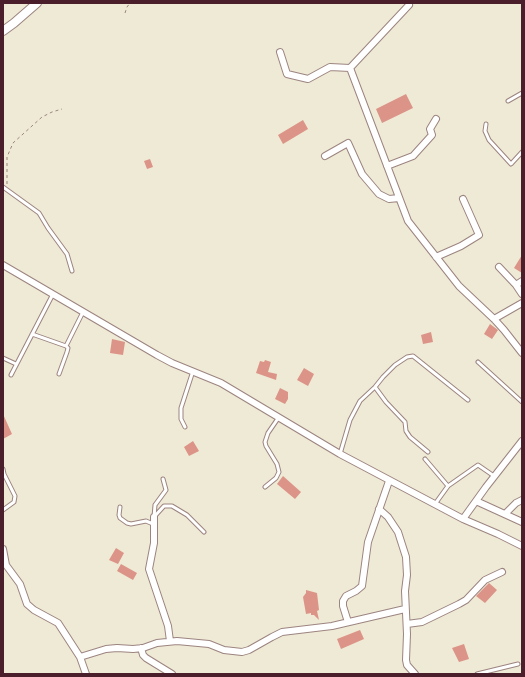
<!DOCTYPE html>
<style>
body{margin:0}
#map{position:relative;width:525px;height:677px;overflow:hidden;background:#efead5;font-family:Pangolin,sans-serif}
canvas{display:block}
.frame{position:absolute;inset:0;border:4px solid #4a1f2b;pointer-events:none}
</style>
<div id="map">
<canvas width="525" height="677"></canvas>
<div class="frame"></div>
</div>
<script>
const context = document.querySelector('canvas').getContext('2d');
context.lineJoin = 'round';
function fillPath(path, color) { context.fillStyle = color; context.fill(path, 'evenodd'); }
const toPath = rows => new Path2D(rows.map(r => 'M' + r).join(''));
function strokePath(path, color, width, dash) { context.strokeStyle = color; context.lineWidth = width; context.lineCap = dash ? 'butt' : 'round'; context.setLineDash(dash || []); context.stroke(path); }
const building = toPath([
 [406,94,413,108,382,123,376,109],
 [303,120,308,129,283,144,278,135],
 [150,159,153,167,147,169,144,161],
 [522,255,522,273,514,268],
 [490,324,498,330,492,339,484,334],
 [431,332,433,342,423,344,421,335],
 [112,339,125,342,123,355,110,353],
 [265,360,271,362,268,372,277,374,276,380,256,373,260,361,264,362],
 [304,368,314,374,308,386,297,380],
 [280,388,288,392,288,399,285,404,275,399],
 [3,414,12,434,3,439],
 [193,441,199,451,189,456,184,447],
 [283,476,301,492,295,499,277,484],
 [116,548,124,553,118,564,109,560],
 [121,564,137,573,133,580,117,571],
 [489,583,497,590,485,603,476,596],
 [306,590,317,593,319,610,317,611,319,620,314,615,311,615,311,613,306,614,303,597,306,593],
 [360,630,364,639,341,649,337,639],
 [464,644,469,659,459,662,452,648]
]);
const path = toPath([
 [125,13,127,7,130,3],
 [7,184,7,157,13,143,42,117,52,112,62,109]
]);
const service = toPath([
 [508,101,522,93],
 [486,124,485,131,489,140,511,164,522,152],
 [3,187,39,213,48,228,67,254,72,271],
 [32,334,66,346],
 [3,358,16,364],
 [478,362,522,402],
 [59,374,67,352,68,348,66,346,83,312],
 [11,375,53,294],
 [375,387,386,402,405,422,406,431,410,437,428,452],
 [185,427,181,419,181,408,193,371],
 [340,454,350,420,360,401,375,387,383,377,395,365,407,357,413,356,468,400],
 [425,459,448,486],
 [3,469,4,474,15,496,14,502,3,510],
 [265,487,276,478,279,472,277,464,266,446,265,442,268,433,279,417],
 [435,504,448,486,478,465,494,476],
 [120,507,119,515,120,518,127,523,131,524,146,521,153,524],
 [154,517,164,506,172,506,187,515,204,532],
 [154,517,155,505,166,490,163,479],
 [477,674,518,664]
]);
const minor = toPath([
 [280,52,287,74,308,79,330,67,350,68,409,5],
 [350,68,408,221,459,286,494,319,504,330,522,353],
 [325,156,348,143,362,174,379,194,389,199,399,198],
 [387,166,413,156,432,135,430,129,436,119],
 [436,257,461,246,479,235,463,199],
 [3,265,157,355,172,363,221,383,340,454,463,519,498,534,522,546],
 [499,267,516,285],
 [522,281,516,285,522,294],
 [494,319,522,303],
 [476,501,522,522],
 [379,509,388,517,398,532,406,557,407,575,405,591,407,634,406,660,407,665,415,674],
 [505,514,516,503,522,500],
 [154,517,154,543,149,569,168,626,170,641],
 [463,519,486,487,522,441],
 [3,549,6,565,20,584,27,604,34,610,58,623,80,657,86,674],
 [348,622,343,606,343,601,346,596,356,591,362,586,368,542,389,481],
 [407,624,422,622,459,604,466,600,485,580,502,572],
 [141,648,143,655,146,658,172,674],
 [80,657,106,649,117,648,133,649,143,648,157,643,177,641,209,644,224,650,242,652,249,650,272,637,282,632,332,626,405,609]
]);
const tertiary = toPath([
 [3,31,14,23,37,3]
]);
fillPath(building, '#db9487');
strokePath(service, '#9c8480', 5);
strokePath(minor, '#9c8480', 8);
strokePath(tertiary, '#9c8480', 10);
strokePath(path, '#9c8480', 1, [3, 3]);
strokePath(service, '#fff', 3);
strokePath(minor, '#fff', 6);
strokePath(tertiary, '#fff', 8);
</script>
